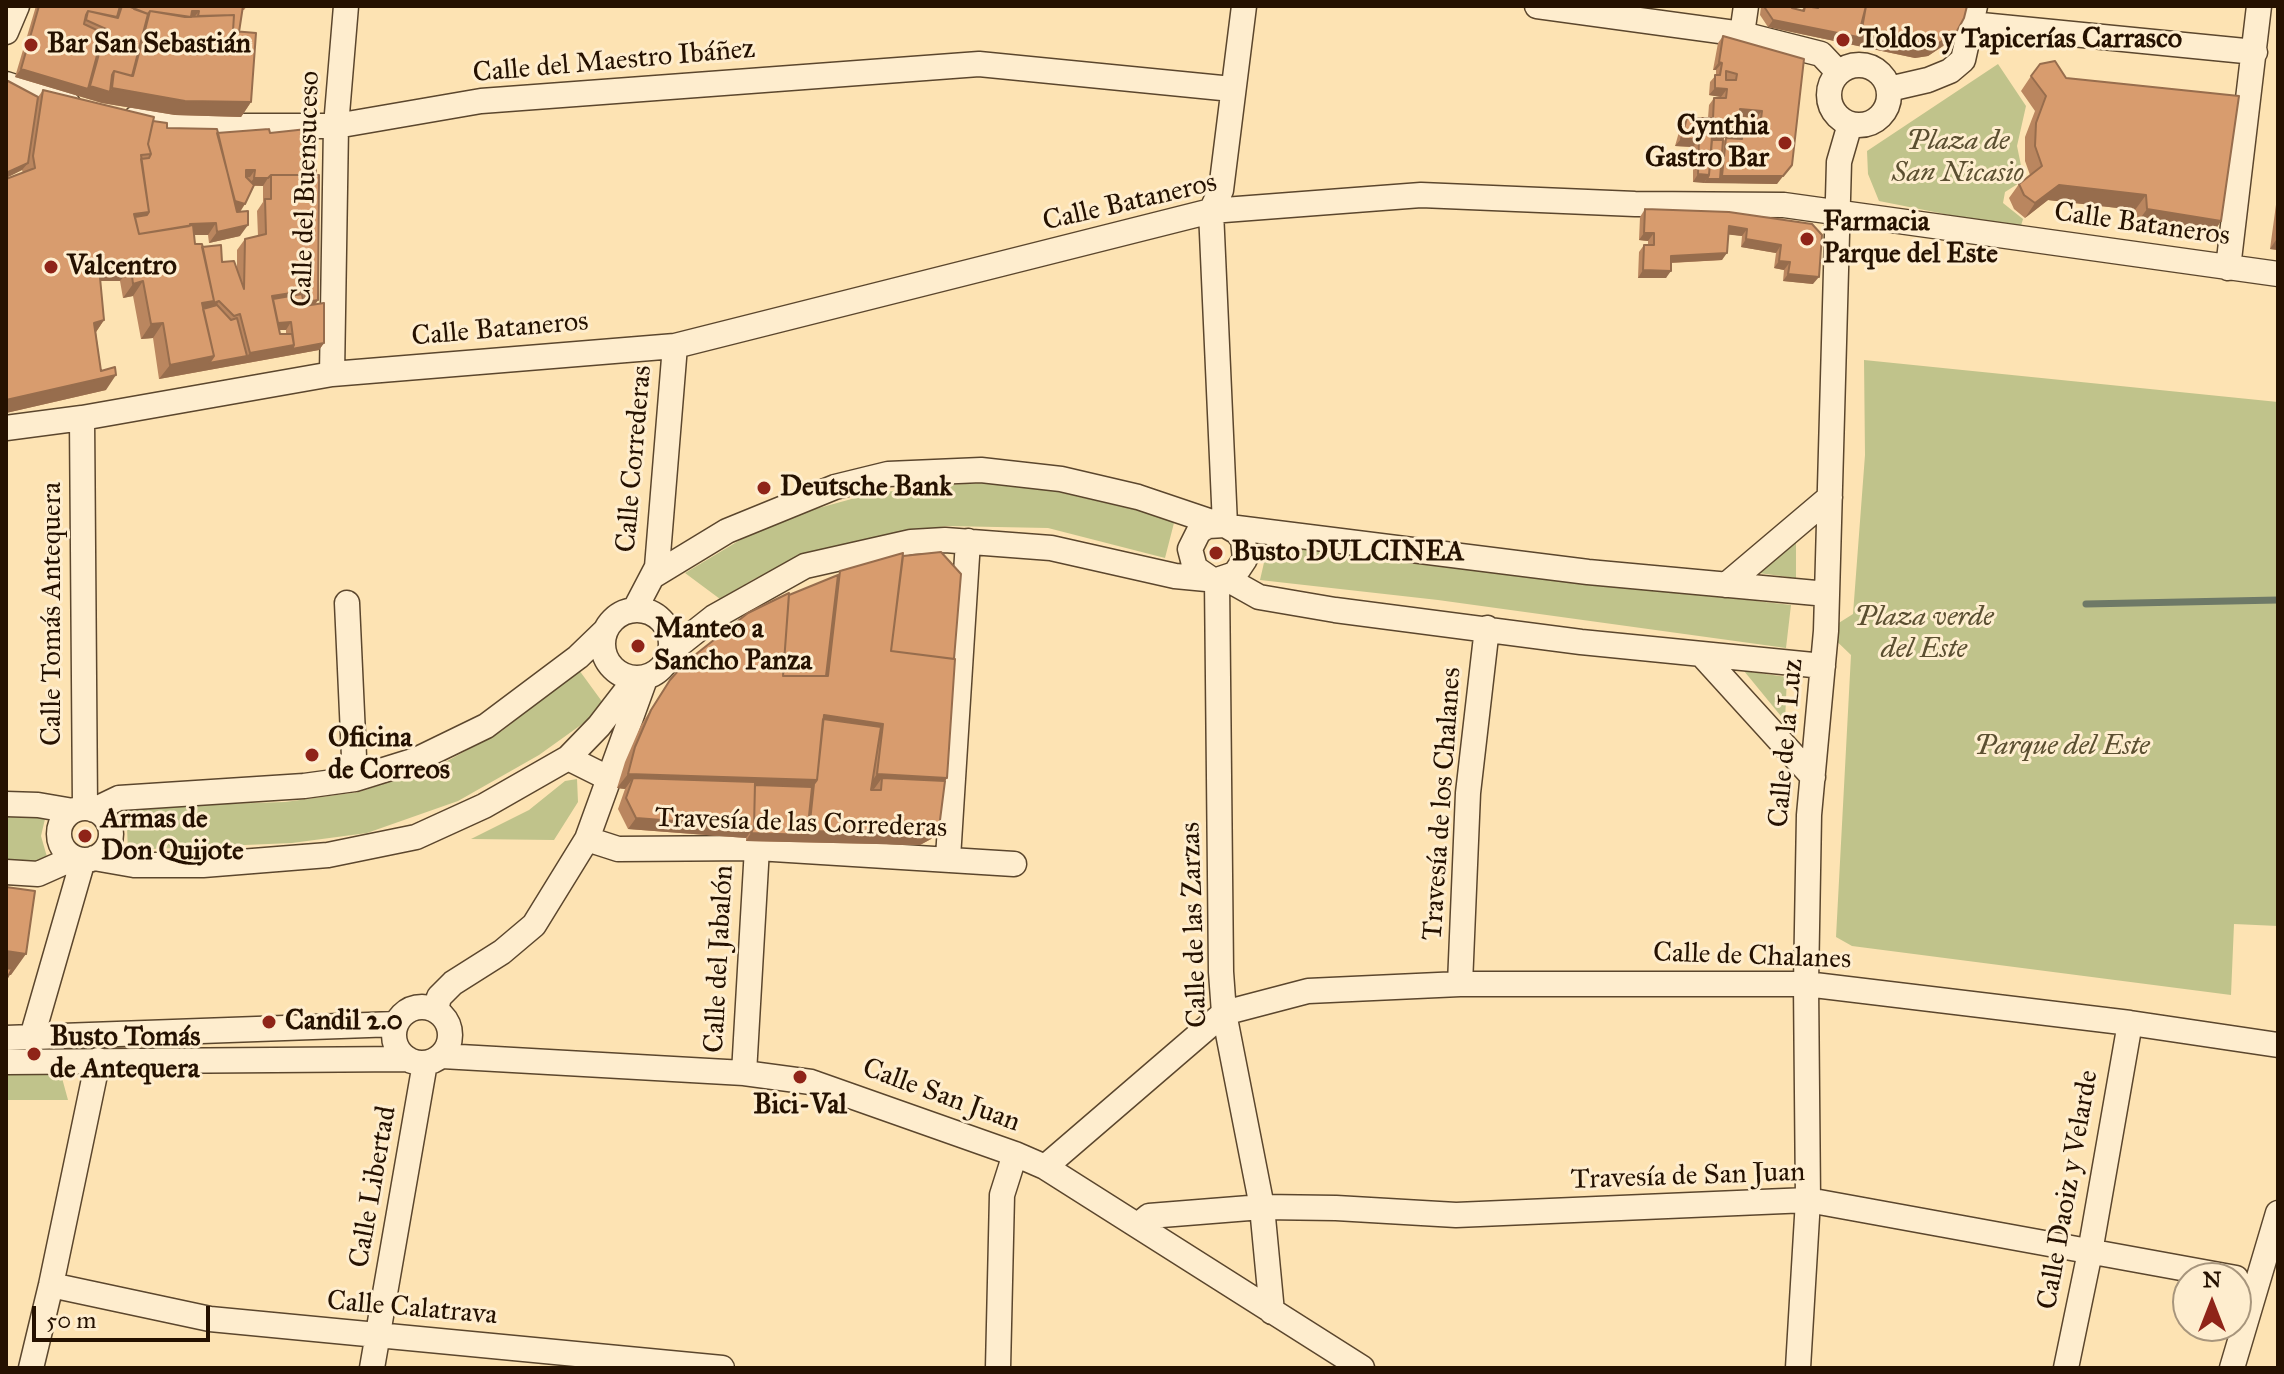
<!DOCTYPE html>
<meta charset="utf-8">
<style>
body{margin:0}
#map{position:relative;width:2284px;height:1374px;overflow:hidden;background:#fde3b3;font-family:"IM FELL Great Primer",serif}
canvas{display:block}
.frame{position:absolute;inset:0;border:8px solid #251100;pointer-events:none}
.north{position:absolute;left:2172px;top:1262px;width:80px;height:80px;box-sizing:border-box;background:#feedce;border:2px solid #a7957c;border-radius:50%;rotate:0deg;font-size:22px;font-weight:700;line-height:32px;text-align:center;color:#251100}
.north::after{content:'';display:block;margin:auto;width:28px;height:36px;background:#8f2418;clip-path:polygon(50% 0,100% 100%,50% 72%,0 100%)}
.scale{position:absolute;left:32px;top:1306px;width:178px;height:36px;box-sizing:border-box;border:4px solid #251100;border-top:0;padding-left:10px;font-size:24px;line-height:28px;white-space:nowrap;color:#251100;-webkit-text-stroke:6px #feedce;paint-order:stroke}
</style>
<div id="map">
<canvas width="2284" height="1374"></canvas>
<div class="frame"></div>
<div class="north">N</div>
<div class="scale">50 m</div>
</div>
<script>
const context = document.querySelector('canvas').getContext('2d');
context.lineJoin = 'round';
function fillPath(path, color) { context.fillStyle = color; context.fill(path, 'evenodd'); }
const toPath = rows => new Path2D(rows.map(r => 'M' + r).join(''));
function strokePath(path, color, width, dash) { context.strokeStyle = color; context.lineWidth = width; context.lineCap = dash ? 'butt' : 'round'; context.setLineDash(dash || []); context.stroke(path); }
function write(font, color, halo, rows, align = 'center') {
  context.font = font + ' "IM FELL Great Primer",serif'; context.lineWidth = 6; context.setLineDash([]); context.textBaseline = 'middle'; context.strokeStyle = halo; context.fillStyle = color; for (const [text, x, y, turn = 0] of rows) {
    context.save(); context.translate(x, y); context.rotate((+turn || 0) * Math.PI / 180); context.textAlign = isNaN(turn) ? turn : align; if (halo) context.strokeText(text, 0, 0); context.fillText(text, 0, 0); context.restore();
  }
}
const green = toPath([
 [1998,64,2026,106,2017,146,2024,180,2005,192,2003,203,2023,219,2020,229,1879,201,1868,174,1867,151],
 [1864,360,2278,402,2278,926,2234,924,2231,995,1852,946,1836,937,1851,655,1826,631,1853,614,1865,455],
 [984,483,1054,491,1175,519,1165,558,1048,528,946,526,839,545,754,579,720,599,685,573,750,534,808,511,866,495,927,486],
 [1796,531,1796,578,1751,572],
 [1269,541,1495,571,1791,605,1786,648,1438,600,1260,580],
 [579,670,606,707,539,755,458,801,367,833,292,843,128,850,126,807,285,802,359,792,438,766,502,731],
 [1744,671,1787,677,1785,721],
 [577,779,578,802,554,840,471,839,529,810,565,781],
 [41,810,45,819,41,836,47,857,41,864,6,863,6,811],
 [50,1071,62,1078,68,1100,6,1100,6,1073]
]);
const stream = toPath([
 [2086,604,2278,600]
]);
const minor = toPath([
 [1537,6,1742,34,1821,54,1838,72],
 [1971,24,2255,52],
 [6,32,17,6],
 [1742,34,1746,6],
 '1829 95a30 30 0 1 1 60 0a30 30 0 1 1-60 0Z',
 [6,84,68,104],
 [1889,89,1928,80,1950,71,1963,60,1975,6],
 [136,118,211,126,336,126,481,101,979,64,1232,89],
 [2228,268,2259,6],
 [332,374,336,126,346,6],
 [82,418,85,808],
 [6,428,82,418,332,374,675,346,1211,211,1421,195,1635,204,1784,205,2278,274],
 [1225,525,1211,211,1221,190,1244,6],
 [1229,527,1588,572,1827,594],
 [653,576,727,531,835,487,888,474,981,470,1061,479,1138,497,1218,524],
 [1227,579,1259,597,1335,610,1581,642,1823,666],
 [1217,580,1221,972,1224,1013,1262,1207,1272,1312],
 [1726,585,1830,497],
 [347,603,355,779],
 [635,609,657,567,675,346],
 '603 644a34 34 0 1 1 68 0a34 34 0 1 1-68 0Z',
 [671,651,714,617,805,566,911,542,945,540,1051,548,1175,576,1217,580,1235,574,1245,559,1243,540,1237,532,1225,525,1208,526,1199,531,1190,549,1195,568,1211,579],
 [1702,655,1813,777],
 [568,758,608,778],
 [6,804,38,805,73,811],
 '59 834a26 26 0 1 1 52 0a26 26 0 1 1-52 0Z',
 [94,810,119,798,304,786,355,779,416,760,486,726,578,657,606,630],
 [587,839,618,849,757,848,1014,864],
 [94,858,134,865,203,865,328,855,416,837,484,806,568,758,599,726,636,678],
 [948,858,968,541],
 [6,872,38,874,74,858],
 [1460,984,1468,793,1487,628],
 '394 1035a28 28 0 1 1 56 0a28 28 0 1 1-56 0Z',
 [436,1010,439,997,453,983,502,952,534,925,587,839,645,679],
 [32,1037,83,860],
 [6,1038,396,1024],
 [442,1056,744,1073,811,1082,1015,1154,1045,1167,1362,1368],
 [6,1062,408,1059],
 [744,1073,757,848],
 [1045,1167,1224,1013,1308,991,1460,984,1806,984,2130,1023,2278,1045],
 [1138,1225,1149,1216,1262,1207,1336,1208,1456,1215,1808,1200,2236,1278],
 [51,1285,210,1319,722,1368],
 [31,1368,51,1285,98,1060],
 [372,1368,425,1063],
 [998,1368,1002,1195,1015,1154],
 [1798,1368,1808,1200,1806,984,1809,815,1826,631,1839,162,1850,124],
 [2066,1368,2090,1252,2130,1023],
 [2232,1368,2278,1213]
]);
const wall = toPath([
 [36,6,120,6,119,9,121,6,128,6,132,8,133,6,247,6,244,10,242,10,239,32,251,102,241,117,175,115,102,103,15,77],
 [1761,6,1792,6,1792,8,1801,11,1805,6,1816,7,1817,6,1967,6,1949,42,1928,56,1915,58,1768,27,1760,15],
 [1723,36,1804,59,1777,184,1693,182,1693,147,1675,146,1681,125,1687,118,1708,118,1709,105,1714,98,1721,98,1721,97,1709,95,1710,82,1716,75,1716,70,1713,70,1718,43],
 [1740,117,1756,118,1756,125,1743,124,1737,132,1737,139,1726,138,1723,142,1726,130,1734,131],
 [2031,76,2066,78,2221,221,2211,236,2137,223,2135,210,2048,200,2025,218,2014,209,2009,198,2019,184,2030,175,2025,161,2025,137,2035,111,2021,91],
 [6,83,38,97,43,90,153,121,167,128,217,133,270,133,318,300,315,305,324,343,319,350,159,379,153,338,141,339,133,296,123,298,120,281,100,281,104,320,96,332,101,371,106,390,6,413,6,179,23,173,22,170,6,178],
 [254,186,263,186,263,202,257,211,258,236,245,239,237,250,237,268,222,262,202,247,195,244,194,235,208,235,209,243,240,236,240,211],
 [279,330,286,330,286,334,280,334],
 [2278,190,2278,250,2270,249],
 [1645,209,1812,224,1813,284,1783,281,1784,270,1774,268,1776,253,1741,247,1742,236,1728,234,1722,260,1671,263,1666,278,1638,278,1639,252,1644,245,1648,245,1648,241,1639,240,1640,217],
 [903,556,954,659,947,778,945,781,939,828,931,839,920,845,746,841,746,838,628,829,618,809,625,789,617,788,625,762,641,725,670,680,789,595,838,575,840,571]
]);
const shadedWall = toPath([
 [192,11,199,11,193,19,187,18],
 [1773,20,1858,37,1861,34,1957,31,1949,42,1928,56,1915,58,1768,27],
 [1719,62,1722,63,1716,70,1713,70],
 [21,69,88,89,90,86,110,92,112,88,251,102,241,117,175,115,102,103,15,77],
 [1715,88,1727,89,1721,97,1709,95],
 [1740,109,1762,111,1756,118,1735,116],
 [1726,122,1739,123,1734,131,1721,130],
 [1712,136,1726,136,1720,143,1709,144],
 [1681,139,1699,139,1693,147,1675,146],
 [28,163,22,170,6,178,6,173],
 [1792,165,1777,184,1704,183,1707,179,1720,179,1722,176],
 [246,170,255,170,250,177,241,178],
 [1698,174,1709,175,1704,183,1693,182],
 [254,178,268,178,263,186,249,185],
 [2059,185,2146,195,2135,210,2048,200,2025,218,2035,203],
 [231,200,245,204,240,212,226,208],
 [2147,209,2221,221,2211,236,2137,223],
 [149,212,139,226,134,214],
 [216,223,208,235,187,235,190,224],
 [248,225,240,236,209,243,217,232],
 [1729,226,1747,229,1742,236,1723,234],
 [1644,233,1654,233,1648,241,1639,240],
 [2278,237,2278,250,2270,249],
 [1746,239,1781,245,1776,253,1741,247],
 [1727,253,1722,260,1666,263,1671,256],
 [1779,261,1790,262,1784,270,1774,268],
 [99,267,131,267,120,281,88,281],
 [1643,270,1671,271,1666,278,1638,278],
 [1788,274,1819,277,1813,284,1783,281],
 [143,281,133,296,123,298,133,284],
 [304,291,296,302,271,306,272,296],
 [318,300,310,311,299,313,307,302],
 [214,301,219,301,212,313,204,316,202,303],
 [104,320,94,335,94,323],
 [291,322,286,330,269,330,274,323],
 [163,323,153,338,141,339,151,324],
 [324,343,319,350,159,379,170,365,214,356,247,356,250,353,294,345],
 [116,375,106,390,6,413,6,400],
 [824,715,883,724,873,738,820,731],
 [628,774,817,780,807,794,633,778,625,789,617,788],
 [877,774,947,778,937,792,882,778,874,789,867,788],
 [636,818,754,827,746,838,628,829],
 [939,828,931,839,920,845,746,841,751,833,807,835,809,831],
 [6,951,26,954,11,975,6,975]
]);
const building = toPath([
 [39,6,120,6,117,17,88,11,86,15,84,24,103,33,88,89,21,69,39,6],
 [122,6,128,6,148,14,132,76,114,71,112,75,110,92,90,86,106,29,86,20,88,11,118,18,122,6],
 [135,6,243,6,239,32,233,31,234,15,198,16,199,11,192,11,191,17,150,11,148,14,134,9,135,6],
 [1766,6,1792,6,1792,8,1804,11,1805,6,1818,8,1818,6,1866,6,1858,37,1773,20,1765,8,1766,6],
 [1866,6,1967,6,1964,18,1957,31,1936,45,1922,47,1861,34,1866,6],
 [150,11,185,17,234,15,233,31,256,33,251,102,185,101,112,88,114,71,133,76,150,11],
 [1723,36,1804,59,1792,165,1783,176,1722,176,1726,138,1742,139,1743,124,1760,126,1762,111,1740,109,1739,123,1726,122,1726,136,1712,136,1709,175,1698,174,1699,139,1681,139,1687,118,1713,118,1714,98,1726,98,1727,89,1715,88,1715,75,1720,75,1722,63,1719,62,1723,36],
 [1726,71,1737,74,1736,80,1726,80,1726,71],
 [2055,61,2066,78,2239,96,2221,221,2147,209,2146,195,2059,185,2035,203,2024,195,2019,184,2042,166,2035,146,2036,123,2046,96,2031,76,2040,64,2055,61],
 [8,81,38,97,28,163,6,173,6,83,8,81],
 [43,90,154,117,148,144,151,154,141,155,149,212,134,214,139,234,193,225,195,244,202,244,214,301,202,303,214,356,170,365,163,323,151,324,143,281,133,284,131,267,99,267,104,320,94,323,101,371,115,367,116,375,6,400,6,179,35,168,33,156,43,90],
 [153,121,167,123,167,128,217,129,237,212,248,211,248,225,217,232,216,223,190,224,190,226,139,234,135,217,147,215,149,212,141,159,149,158,151,154,148,144,153,121],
 [269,129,270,133,307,129,315,142,316,175,271,175,268,178,254,178,255,170,246,170,246,177,254,185,245,204,235,201,217,133,269,129],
 [1712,140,1723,140,1720,179,1707,179,1709,175,1712,140],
 [271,175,319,175,318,300,307,302,304,291,272,296,280,334,292,334,294,345,250,353,240,314,234,316,219,301,211,304,214,301,202,247,221,245,222,262,234,261,244,289,245,239,266,234,265,199,271,199,271,175],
 [1645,209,1729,212,1812,224,1822,235,1819,277,1788,274,1790,262,1779,261,1781,245,1746,239,1747,229,1729,226,1727,253,1671,256,1671,271,1643,270,1644,245,1654,245,1654,233,1644,233,1645,209],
 [302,294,304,306,324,303,324,343,292,349,294,345,291,322,278,323,273,299,302,294],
 [217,305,231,320,237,318,247,356,209,363,214,356,203,309,217,305],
 [941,552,961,574,954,659,891,651,903,556,941,552],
 [903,553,891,651,955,659,947,778,877,774,883,724,824,715,817,780,628,774,635,747,651,710,670,680,686,662,748,613,789,593,783,676,828,676,840,571,903,553],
 [838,575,826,676,783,676,789,595,838,575],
 [823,719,881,727,871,790,881,790,882,778,945,781,939,828,928,834,809,831,814,784,817,780,823,719],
 [633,778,755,782,754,827,636,818,626,798,633,778],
 [755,785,812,787,807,835,751,833,754,827,755,785],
 [6,887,35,891,26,954,6,951,6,887],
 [6,968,12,969,6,980,6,968]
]);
const markers = [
 [1843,40,8,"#8f2418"],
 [31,45,8,"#8f2418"],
 [1785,143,8,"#8f2418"],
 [1807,239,8,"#8f2418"],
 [51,267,8,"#8f2418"],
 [764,488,8,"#8f2418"],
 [1216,553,8,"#8f2418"],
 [638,646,8,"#8f2418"],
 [312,755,8,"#8f2418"],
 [85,836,8,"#8f2418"],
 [269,1022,8,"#8f2418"],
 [34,1054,8,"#8f2418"],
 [800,1077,8,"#8f2418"]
];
const poiNames = [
 ["Toldos y Tapicerías Carrasco",1859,40],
 ["Bar San Sebastián",47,45],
 ["Cynthia",1769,127,"right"],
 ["Gastro Bar",1769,159,"right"],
 ["Farmacia",1823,223],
 ["Parque del Este",1823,255],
 ["Valcentro",67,267],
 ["Deutsche Bank",780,488],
 ["Busto DULCINEA",1232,553],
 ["Manteo a",654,630],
 ["Sancho Panza",654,662],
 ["Oficina",328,739],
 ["de Correos",328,771],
 ["Armas de",101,820],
 ["Don Quijote",101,852],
 ["Candil 2.0",285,1022],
 ["Busto Tomás",50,1038],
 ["de Antequera",50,1070],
 ["Bici-Val",800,1106,"center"]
];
const streetNames = [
 ["Calle del Maestro Ibáñez",614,62,-5],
 ["Calle del Buensuceso",307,189,-88],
 ["Calle Bataneros",1130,203,-13],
 ["Calle Bataneros",2142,225,8],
 ["Calle Bataneros",500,330,-5],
 ["Calle Correderas",635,459,-85],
 ["Calle Tomás Antequera",53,614,-90],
 ["Calle de la Luz",1787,743,-85],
 ["Travesía de los Chalanes",1443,804,-86],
 ["Travesía de las Correderas",801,824,2],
 ["Calle de las Zarzas",1195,925,-92],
 ["Calle de Chalanes",1752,957,2],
 ["Calle del Jabalón",720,959,-87],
 ["Calle San Juan",941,1096,20],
 ["Travesía de San Juan",1688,1177,-2],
 ["Calle Libertad",374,1187,-80],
 ["Calle Daoiz y Velarde",2069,1190,-80],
 ["Calle Calatrava",412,1309,5]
];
const parkNames = [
 ["Plaza de",1958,142],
 ["San Nicasio",1958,174],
 ["Plaza verde",1924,618],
 ["del Este",1924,650],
 ["Parque del Este",2062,747]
];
fillPath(green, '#c0c38b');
strokePath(stream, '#6e7967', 7);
strokePath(minor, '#5b462d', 27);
strokePath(minor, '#feedce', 24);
fillPath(wall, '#ba865f');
fillPath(shadedWall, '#976d4d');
fillPath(building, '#d89c6e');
strokePath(building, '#976d4d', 2);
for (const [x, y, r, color] of markers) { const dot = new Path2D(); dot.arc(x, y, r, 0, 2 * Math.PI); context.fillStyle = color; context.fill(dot); strokePath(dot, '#feedce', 3); }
write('bold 28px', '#251100', '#feedce', poiNames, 'left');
write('28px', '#251100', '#feedce', streetNames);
write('italic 28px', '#5b4f31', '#feedce', parkNames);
</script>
